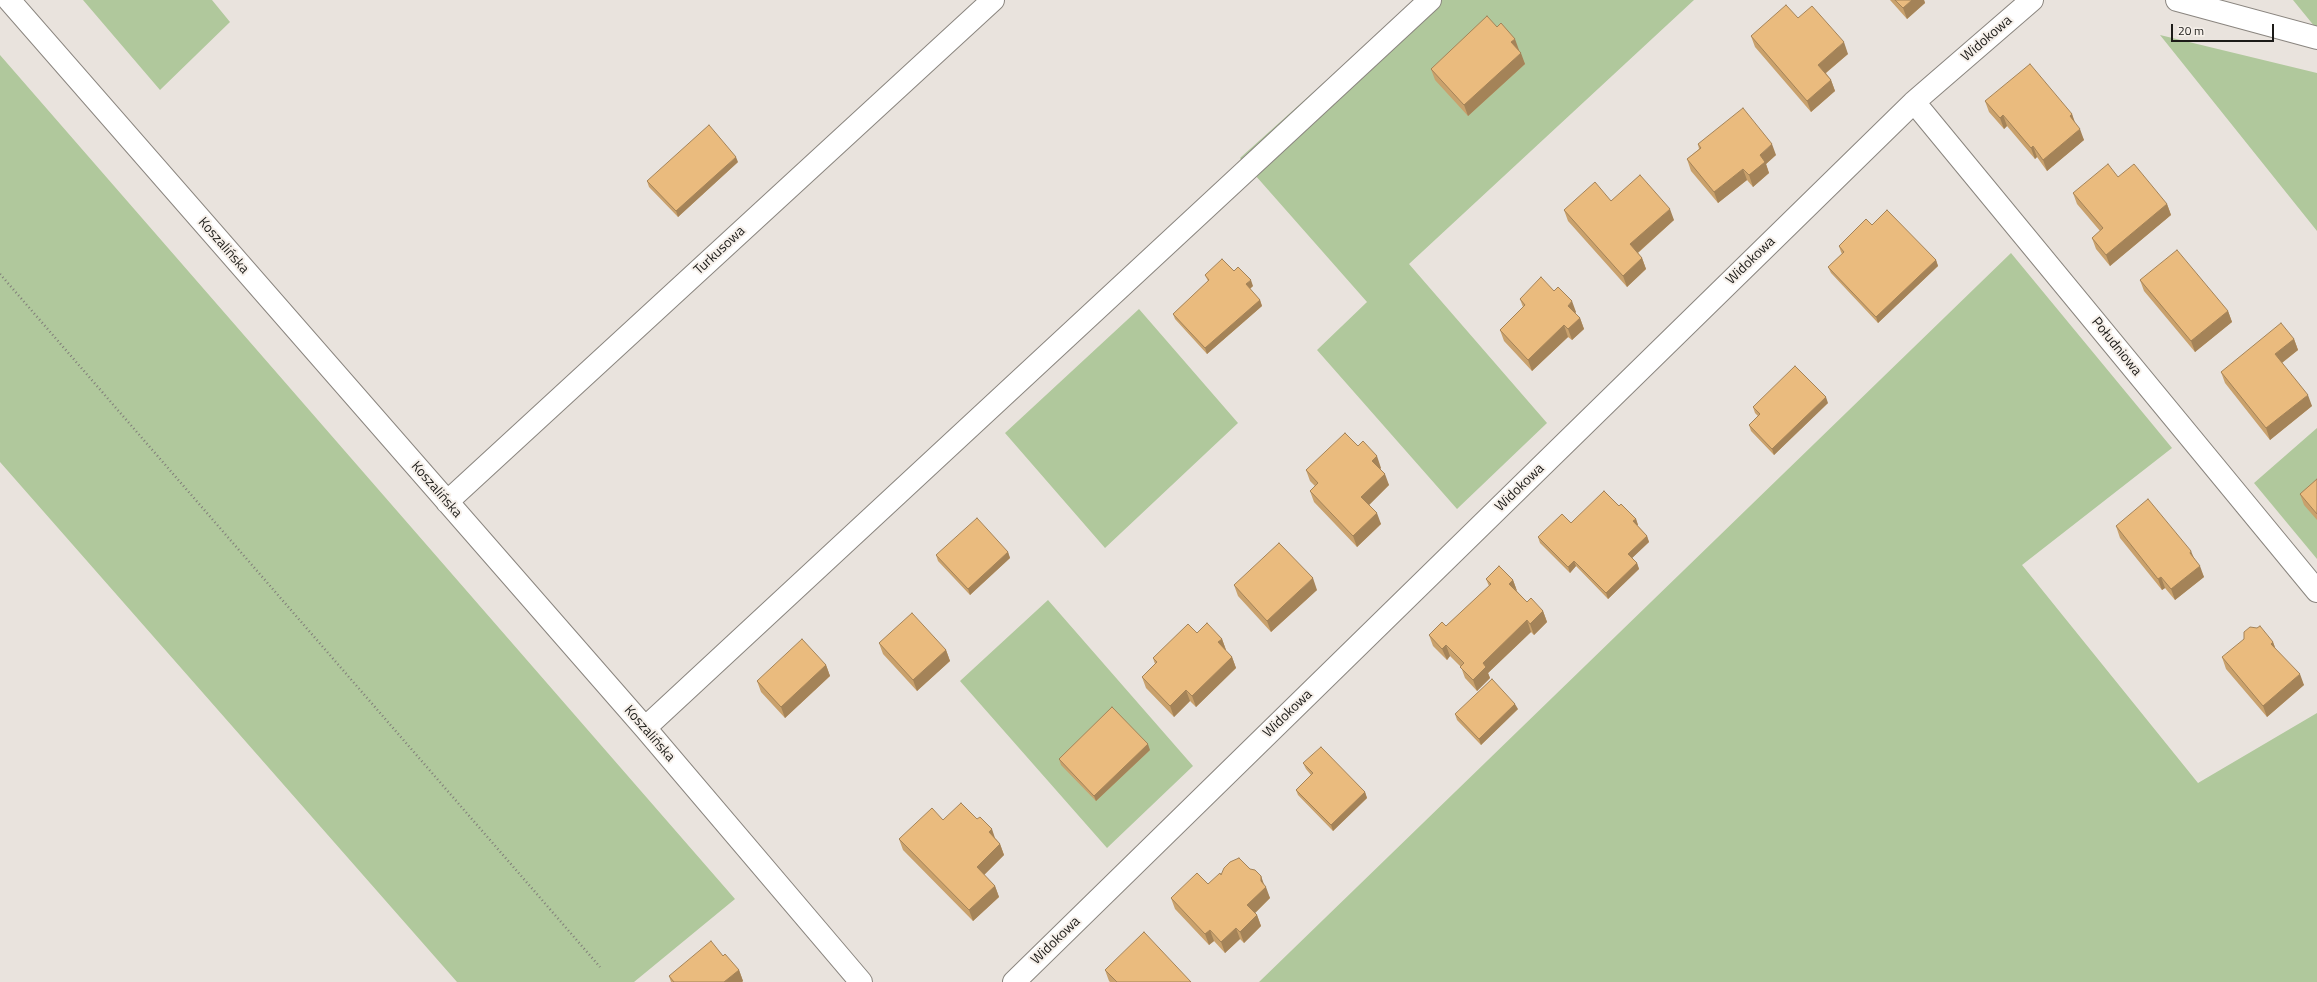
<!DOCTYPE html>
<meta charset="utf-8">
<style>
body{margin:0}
#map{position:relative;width:2317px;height:982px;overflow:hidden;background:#e9e3dd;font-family:"Titillium Web",sans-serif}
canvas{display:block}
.scale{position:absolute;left:2171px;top:24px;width:103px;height:18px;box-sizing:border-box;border:2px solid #1c1b18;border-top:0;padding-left:5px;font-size:12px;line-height:14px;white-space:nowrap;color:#1c1b18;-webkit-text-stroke:3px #f6f0ea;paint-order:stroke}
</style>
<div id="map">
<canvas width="2317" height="982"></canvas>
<div class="scale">20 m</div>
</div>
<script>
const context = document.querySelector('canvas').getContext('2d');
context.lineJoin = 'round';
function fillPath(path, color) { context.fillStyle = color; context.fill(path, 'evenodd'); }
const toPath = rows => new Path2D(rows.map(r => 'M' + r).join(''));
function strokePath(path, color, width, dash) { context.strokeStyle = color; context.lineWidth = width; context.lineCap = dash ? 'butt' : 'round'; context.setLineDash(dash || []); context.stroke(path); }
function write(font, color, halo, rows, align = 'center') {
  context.font = font + ' "Titillium Web",sans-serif'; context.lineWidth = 4; context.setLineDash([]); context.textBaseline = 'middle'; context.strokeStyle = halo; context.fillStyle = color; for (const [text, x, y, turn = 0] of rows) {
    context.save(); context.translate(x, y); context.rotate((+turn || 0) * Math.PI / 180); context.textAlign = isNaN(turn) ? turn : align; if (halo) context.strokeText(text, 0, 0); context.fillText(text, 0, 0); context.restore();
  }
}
const green = toPath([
 [83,0,212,0,230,22,160,90],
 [1416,0,1694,0,1409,264,1547,423,1457,509,1317,350,1367,302,1240,158],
 [2293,0,2317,0,2317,28,2315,27],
 [2160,35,2317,73,2317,231],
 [0,55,735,899,634,982,457,982,0,462],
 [2011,253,2172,448,2022,565,2198,783,2317,713,2317,982,1259,982],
 [1139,309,1238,423,1105,548,1005,433],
 [2317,428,2317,559,2254,483],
 [1048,600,1193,766,1107,848,960,681]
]);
const path = toPath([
 [0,274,600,967]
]);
const minor = toPath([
 [9,0,645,728,861,982],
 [2177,0,2317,38],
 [1914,102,2317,591],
 [447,502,993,0],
 [645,728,1430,0],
 [1014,982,1914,102,2032,0]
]);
const wall = toPath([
 [1890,0,1924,0,1925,3,1907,19],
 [1798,18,1848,54,1826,73,1831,80,1835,91,1811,112,1755,47,1751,36],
 [1518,50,1525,64,1468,116,1435,80,1431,69,1519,50],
 [1985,101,2072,114,2074,122,2084,140,2047,171,2037,157,2035,159,2007,126,2004,129,1989,112],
 [1698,144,1776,155,1766,164,1769,173,1753,187,1747,180,1718,203,1691,171,1687,159,1699,149],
 [738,162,678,217,649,187,647,181],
 [2118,177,2167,204,2171,215,2110,266,2096,249,2092,238,2100,231,2077,204,2073,193],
 [1611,201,1674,220,1638,253,1642,258,1646,269,1627,287,1568,221,1564,210],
 [1872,225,1936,260,1938,266,1878,323,1831,273,1828,267,1842,254,1841,252,1839,246],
 [1234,271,1253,286,1250,289,1260,300,1262,306,1207,354,1175,319,1173,314,1208,281,1205,275],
 [2140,280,2228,311,2232,322,2195,352,2144,291],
 [1554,291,1576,312,1575,313,1580,318,1584,329,1572,340,1568,337,1532,371,1504,341,1500,330,1523,307,1520,299],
 [2294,339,2298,350,2282,363,2312,406,2270,440,2225,383,2221,372],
 [1828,403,1774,455,1751,431,1749,425,1758,416,1755,413,1753,407],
 [1358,446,1381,468,1380,469,1389,485,1369,505,1381,524,1357,547,1314,502,1310,491,1315,486,1310,481,1306,470],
 [2317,479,2317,520,2304,505,2300,494],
 [1619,506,1636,519,1638,525,1637,525,1647,536,1649,542,1632,558,1637,563,1639,569,1608,599,1576,566,1570,573,1540,543,1538,537,1571,523],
 [2116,526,2194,558,2204,577,2175,600,2165,588,2162,590,2120,538],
 [1008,552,1010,558,970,595,938,561,936,555],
 [1486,579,1513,580,1517,591,1527,602,1543,611,1547,622,1534,635,1531,632,1488,673,1490,678,1477,691,1465,678,1461,667,1450,656,1447,660,1433,646,1429,635,1446,626,1489,586],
 [1234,585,1317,590,1271,632,1238,596],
 [1197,633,1222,639,1226,650,1225,650,1232,657,1236,668,1196,707,1190,701,1174,717,1146,688,1142,677,1155,664,1153,658],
 [2273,642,2276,650,2304,685,2267,717,2226,669,2222,657],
 [879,643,946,650,950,661,917,691,883,654],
 [826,665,830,676,785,718,761,692,757,681],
 [1518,709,1481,745,1457,720,1455,714],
 [1150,750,1096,801,1061,765,1059,759],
 [1303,763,1365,792,1367,798,1333,831,1298,795,1296,790,1311,775,1306,769],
 [943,820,996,839,1000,844,1004,855,984,875,995,886,999,897,973,921,903,850,899,839],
 [1250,869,1261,876,1263,884,1270,898,1255,913,1257,915,1261,926,1244,943,1240,939,1225,953,1214,941,1209,945,1175,909,1171,898,1208,884,1221,875],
 [723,956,739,970,743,981,742,982,671,982,669,976],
 [1105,970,1191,982,1110,982,1109,981]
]);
const shadedWall = toPath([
 [1912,0,1924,0,1925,3,1907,19,1903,8],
 [1515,39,1519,50,1515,53,1511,42],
 [1844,42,1848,54,1822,76,1818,65],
 [1521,53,1525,64,1468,116,1464,105],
 [1831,80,1835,91,1811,112,1807,101],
 [2072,114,2076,125,2070,116],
 [2003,115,2007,126,2004,129,2000,118],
 [2080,129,2084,140,2047,171,2043,160],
 [1772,144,1776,155,1766,164,1769,173,1753,187,1749,175,1760,155],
 [2033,146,2037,157,2035,159,2031,148],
 [736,157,738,162,678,217,676,211],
 [1743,169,1747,180,1718,203,1714,192],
 [2167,204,2171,215,2110,266,2106,255],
 [1670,209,1674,220,1634,256,1630,244],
 [1642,258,1646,269,1627,287,1623,276],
 [1936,260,1938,266,1878,323,1876,317],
 [1251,280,1253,286,1248,290,1246,284],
 [1260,300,1262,306,1207,354,1205,348],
 [1572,301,1576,312,1572,317,1568,306],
 [2228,311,2232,322,2195,352,2191,341],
 [1580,318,1584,329,1572,340,1568,329],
 [1564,325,1568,337,1532,371,1528,360],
 [2294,339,2298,350,2279,365,2275,354],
 [2308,395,2312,406,2270,440,2266,428],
 [1826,397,1828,403,1774,455,1772,449],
 [1377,456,1381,468,1377,472,1372,461],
 [1385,474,1389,485,1366,508,1361,497],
 [1377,513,1381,524,1357,547,1353,536],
 [1636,519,1638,525,1635,526,1633,521],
 [1647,536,1649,542,1630,560,1628,554],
 [2191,551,2196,563,2190,553],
 [1008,552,1010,558,970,595,968,589],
 [1574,561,1576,566,1570,573,1568,567],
 [1637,563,1639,569,1608,599,1606,593],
 [2200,566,2204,577,2175,600,2171,589],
 [2161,577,2165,588,2162,590,2158,579],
 [1313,578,1317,590,1271,632,1267,621],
 [1513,580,1517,591,1509,584],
 [1543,611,1547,622,1534,635,1530,624],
 [1527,620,1531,632,1488,673,1490,678,1477,691,1473,680,1483,663],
 [1222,639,1226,650,1222,653,1218,642],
 [2273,642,2277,653,2271,644],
 [1446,645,1450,656,1447,660,1442,649],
 [946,650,950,661,917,691,913,680],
 [1232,657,1236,668,1196,707,1192,696],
 [826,665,830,676,785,718,781,707],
 [2300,674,2304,685,2267,717,2263,706],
 [1186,690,1190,701,1174,717,1170,706],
 [1515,704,1518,709,1481,745,1479,739],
 [1148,744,1150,750,1096,801,1094,796],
 [1365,792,1367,798,1333,831,1331,825],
 [992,829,996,841,989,832],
 [1000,844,1004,855,981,878,977,867],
 [1261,876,1265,887,1266,887,1270,898,1251,917,1247,905,1261,881],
 [995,886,999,897,973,921,969,910],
 [1257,915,1261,926,1244,943,1240,932],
 [1236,928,1240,939,1225,953,1221,942],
 [1210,930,1214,941,1209,945,1205,934],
 [739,970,743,981,742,982,724,982]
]);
const building = toPath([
 [1895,0,1912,0,1903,8,1895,0],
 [1786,5,1798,18,1812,6,1844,42,1818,65,1831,80,1807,101,1751,36,1786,5],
 [1487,16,1497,27,1501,23,1515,39,1511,42,1521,53,1464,105,1431,69,1487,16],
 [2030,64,2072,114,2070,116,2080,129,2043,160,2033,146,2031,148,2003,115,2000,118,1985,101,2030,64],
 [1743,108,1772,144,1760,155,1765,162,1749,175,1743,169,1714,192,1687,159,1701,148,1698,144,1743,108],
 [709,125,736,157,676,211,647,181,709,125],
 [2108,164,2118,177,2134,164,2167,204,2106,255,2092,238,2103,228,2073,193,2108,164],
 [1640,175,1670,209,1630,244,1642,258,1623,276,1564,210,1595,182,1611,201,1640,175],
 [1887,210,1936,260,1876,317,1828,267,1844,252,1839,246,1866,219,1872,225,1887,210],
 [2177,250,2228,311,2191,341,2140,280,2177,250],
 [1222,259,1234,271,1238,267,1251,280,1246,284,1260,300,1205,348,1173,314,1209,280,1205,275,1222,259],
 [1541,277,1554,291,1558,287,1572,301,1568,306,1580,318,1568,329,1564,325,1528,360,1500,330,1525,305,1520,299,1541,277],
 [2281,323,2294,339,2275,354,2308,395,2266,428,2221,372,2281,323],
 [1795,366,1826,397,1772,449,1749,425,1760,414,1753,407,1795,366],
 [1345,433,1358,446,1363,441,1377,456,1372,461,1385,474,1361,497,1377,513,1353,536,1310,491,1318,483,1306,470,1345,433],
 [2317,479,2317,514,2300,494,2317,479],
 [1604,491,1619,506,1621,504,1636,519,1633,521,1647,536,1628,554,1637,563,1606,593,1574,561,1568,567,1538,537,1562,514,1571,523,1604,491],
 [2148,499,2191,551,2190,553,2200,566,2171,589,2161,577,2158,579,2116,526,2148,499],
 [977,518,1008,552,968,589,936,555,977,518],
 [1279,543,1313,578,1267,621,1234,585,1279,543],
 [1499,566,1513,580,1509,584,1527,602,1531,598,1543,611,1530,624,1527,620,1483,663,1486,667,1473,680,1460,667,1464,663,1446,645,1442,649,1429,635,1442,622,1446,626,1491,584,1486,579,1499,566],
 [912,613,946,650,913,680,879,643,912,613],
 [1207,623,1222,639,1218,642,1232,657,1192,696,1186,690,1170,706,1142,677,1157,662,1153,658,1188,624,1197,633,1207,623],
 [2260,626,2273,642,2271,644,2300,674,2263,706,2222,657,2244,639,2244,632,2250,627,2257,628,2260,626],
 [802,639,826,665,781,707,757,681,802,639],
 [1492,679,1515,704,1479,739,1455,714,1492,679],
 [1112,707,1148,744,1094,796,1059,759,1112,707],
 [1321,747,1365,792,1331,825,1296,790,1313,773,1303,763,1321,747],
 [961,803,977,819,980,817,992,829,989,832,1000,844,977,867,995,886,969,910,899,839,932,808,943,820,961,803],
 [1239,858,1250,869,1255,870,1261,876,1261,881,1266,887,1247,905,1257,915,1240,932,1236,928,1221,942,1210,930,1205,934,1171,898,1197,873,1208,884,1220,873,1221,875,1224,868,1230,862,1239,858],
 [1144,932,1191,982,1117,982,1105,970,1144,932],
 [711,941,723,956,725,954,739,970,724,982,674,982,669,976,711,941]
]);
const streetNames = [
 ["Widokowa",1987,39,-41],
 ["Koszalińska",223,246,49],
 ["Turkusowa",720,251,-43],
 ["Widokowa",1751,261,-44],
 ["Południowa",2116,347,51],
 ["Widokowa",1520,488,-44],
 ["Koszalińska",436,490,49],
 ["Widokowa",1288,714,-44],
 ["Koszalińska",649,734,49],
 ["Widokowa",1056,941,-44]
];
fillPath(green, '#b0c89c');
strokePath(minor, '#8a857f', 24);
strokePath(path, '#7f7c78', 2.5, [1, 3]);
strokePath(minor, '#fff', 22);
fillPath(wall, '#c9a16c');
fillPath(shadedWall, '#a48358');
fillPath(building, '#eabb7e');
strokePath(building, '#a48358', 1);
write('14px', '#1c1b18', '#f6f0ea', streetNames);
</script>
